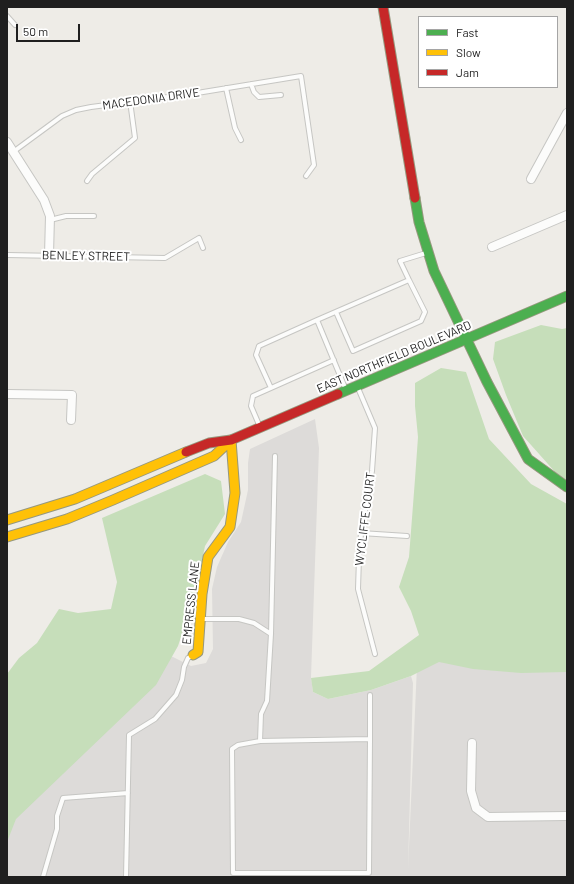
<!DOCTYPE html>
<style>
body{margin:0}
#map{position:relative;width:574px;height:884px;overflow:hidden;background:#eeece7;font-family:Barlow,sans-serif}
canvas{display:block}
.frame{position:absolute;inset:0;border:8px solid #1f1f1f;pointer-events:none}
.legend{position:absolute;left:418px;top:16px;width:140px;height:72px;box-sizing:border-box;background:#fff;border:1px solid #a5a5a5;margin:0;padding:5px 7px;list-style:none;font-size:12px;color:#1f1f1f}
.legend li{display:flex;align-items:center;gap:8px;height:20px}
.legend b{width:20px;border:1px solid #a5a5a5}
.scale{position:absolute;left:16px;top:24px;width:64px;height:18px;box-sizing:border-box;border:2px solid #1f1f1f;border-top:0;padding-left:5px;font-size:12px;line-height:14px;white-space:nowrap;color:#1f1f1f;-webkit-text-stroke:3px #fff;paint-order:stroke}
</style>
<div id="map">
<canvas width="574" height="884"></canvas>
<div class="frame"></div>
<ul class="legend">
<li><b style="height:5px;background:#4caf50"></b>Fast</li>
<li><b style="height:5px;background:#ffc107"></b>Slow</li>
<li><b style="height:5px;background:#c62828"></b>Jam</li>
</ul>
<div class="scale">50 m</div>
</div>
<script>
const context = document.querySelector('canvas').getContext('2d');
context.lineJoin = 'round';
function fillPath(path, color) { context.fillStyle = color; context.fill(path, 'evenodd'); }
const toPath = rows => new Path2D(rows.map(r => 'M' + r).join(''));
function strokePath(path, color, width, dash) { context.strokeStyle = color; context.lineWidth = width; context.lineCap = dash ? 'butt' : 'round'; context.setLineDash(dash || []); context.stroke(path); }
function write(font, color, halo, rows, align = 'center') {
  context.font = font + ' Barlow,sans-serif'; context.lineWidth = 4; context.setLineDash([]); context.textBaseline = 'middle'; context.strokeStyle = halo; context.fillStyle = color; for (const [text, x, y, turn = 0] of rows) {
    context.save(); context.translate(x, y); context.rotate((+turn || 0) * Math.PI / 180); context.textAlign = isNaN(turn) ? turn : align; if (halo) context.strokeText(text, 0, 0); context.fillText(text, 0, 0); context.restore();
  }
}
const residential = toPath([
 [315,419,319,448,311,677,313,692,328,699,371,690,411,676,413,683,408,869,418,643,567,650,567,877,7,877,7,815,171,656,191,666,206,663,213,649,212,589,217,567,228,542,241,522,248,490,248,463,250,449]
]);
const forest = toPath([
 [541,325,562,329,567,328,567,480,556,473,523,436,506,395,493,359,495,342],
 [441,368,466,372,489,439,531,484,567,504,567,672,521,673,473,669,439,662,411,676,371,690,328,699,313,692,311,678,369,671,419,635,411,611,399,587,409,557,415,479,418,437,415,406,415,383],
 [205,474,221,481,225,514,205,546,194,598,178,646,156,685,16,819,7,842,7,674,19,658,37,643,59,609,78,613,111,609,117,582,102,518]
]);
const lane = toPath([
 [7,16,15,25],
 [251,84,254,92,259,97,281,95],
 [226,88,235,128,241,140],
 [13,152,62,116,76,110,91,107,191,94,301,76,314,165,306,176],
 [87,181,92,174,135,138,130,101],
 [50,220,66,216,94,216],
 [7,255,165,258,199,238,203,248],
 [336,312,353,351,421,321,425,312,409,280],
 [271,388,256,355,259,346,317,320],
 [358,388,375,428,372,471,361,533,359,558,358,589,375,654],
 [346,390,317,320,409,280,400,261,426,253],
 [260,427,251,406,253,396,334,360],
 [361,533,407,536],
 [201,619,239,619,254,623,271,634],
 [370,695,370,739,369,873,233,873,232,749,238,745,260,741,370,739],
 [260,741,261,714,267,701,271,634,275,456],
 [43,877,57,829,57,816,63,798,128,793],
 [126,877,129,735,155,719,176,695,182,680,184,667,188,658,192,656]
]);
const street = toPath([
 [7,142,44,200,50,216,49,255],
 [531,179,567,113],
 [492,247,567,215],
 [7,394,72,395,71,420],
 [472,743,471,791,476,808,488,817,567,816]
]);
const fast = toPath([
 [415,198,419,222,434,271,487,382,528,459,567,487],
 [338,394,567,296]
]);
const slow = toPath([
 [7,520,75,499,186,452],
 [7,537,67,519,113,500,214,456,231,440],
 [193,655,198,652,202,594,208,557,230,527,235,493,231,440]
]);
const jam = toPath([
 [383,7,415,198],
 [186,452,209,443,231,440,338,394]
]);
const streetNames = [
 ["MACEDONIA DRIVE",151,99,-8],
 ["BENLEY STREET",86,256,1],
 ["EAST NORTHFIELD BOULEVARD",394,357,-23],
 ["WYCLIFFE COURT",365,519,-83],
 ["EMPRESS LANE",191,603,-84]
];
fillPath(residential, '#dddbd9');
fillPath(forest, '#c6deba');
strokePath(lane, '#c6c6c3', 6);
strokePath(street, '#c6c6c3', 10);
strokePath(fast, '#96987e', 11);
strokePath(slow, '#96987e', 11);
strokePath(jam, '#96987e', 11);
strokePath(lane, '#fcfcfb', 4);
strokePath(street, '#fcfcfb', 8);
strokePath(fast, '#4caf50', 9);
strokePath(slow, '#ffc107', 9);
strokePath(jam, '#c62828', 9);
write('12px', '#1f1f1f', '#fff', streetNames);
</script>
